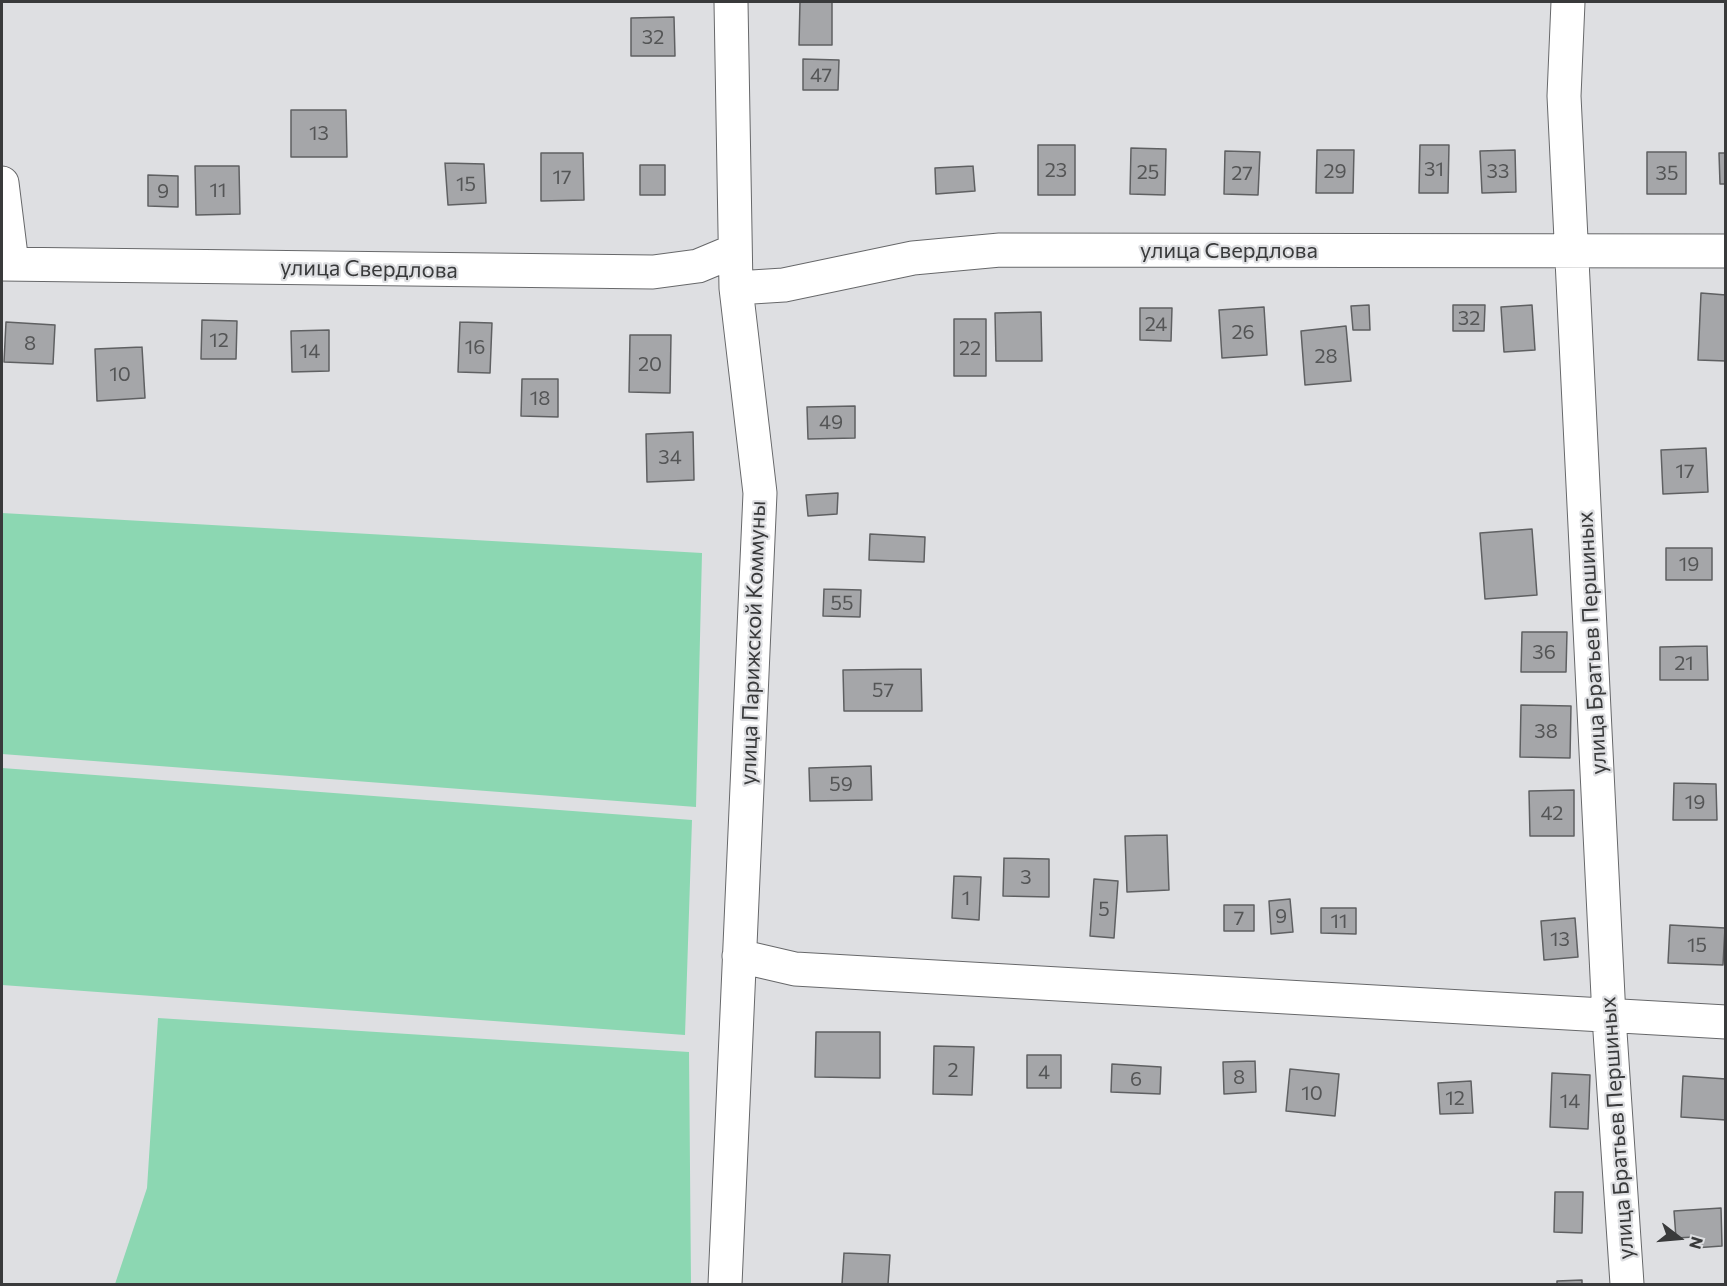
<!DOCTYPE html>
<meta charset="utf-8">
<style>
body{margin:0}
#map{position:relative;width:1727px;height:1286px;overflow:hidden;background:#dedfe2;font-family:Commissioner,sans-serif}
canvas{display:block}
.frame{position:absolute;inset:0;border:3px solid #393a3b;pointer-events:none}
.north{position:absolute;left:1649px;top:1208px;width:60px;height:60px;-webkit-text-stroke:4px #dedfe2;paint-order:stroke;rotate:106deg;font-size:16px;font-weight:700;line-height:24px;text-align:center;color:#393a3b}
.north::after{content:'';display:block;margin:auto;width:21px;height:27px;background:#393a3b;clip-path:polygon(50% 0,100% 100%,50% 72%,0 100%)}
</style>
<div id="map">
<canvas width="1727" height="1286"></canvas>
<div class="frame"></div>
<div class="north">N</div>
</div>
<script>
const context = document.querySelector('canvas').getContext('2d');
context.lineJoin = 'round';
function fillPath(path, color) { context.fillStyle = color; context.fill(path, 'evenodd'); }
const toPath = rows => new Path2D(rows.map(r => 'M' + r).join(''));
function strokePath(path, color, width, dash) { context.strokeStyle = color; context.lineWidth = width; context.lineCap = dash ? 'butt' : 'round'; context.setLineDash(dash || []); context.stroke(path); }
function write(font, color, halo, rows, align = 'center') {
  context.font = font + ' Commissioner,sans-serif'; context.lineWidth = 4.5; context.setLineDash([]); context.textBaseline = 'middle'; context.strokeStyle = halo; context.fillStyle = color; for (const [text, x, y, turn = 0] of rows) {
    context.save(); context.translate(x, y); context.rotate((+turn || 0) * Math.PI / 180); context.textAlign = isNaN(turn) ? turn : align; if (halo) context.strokeText(text, 0, 0); context.fillText(text, 0, 0); context.restore();
  }
}
const green = toPath([
 [2,513,702,553,696,807,2,754],
 [2,768,692,820,685,1035,2,985],
 [158,1018,689,1052,691,1284,115,1284,147,1188]
]);
const building = toPath([
 [800,2,832,2,832,45,799,45,800,2],
 [674,17,675,56,631,56,631,18,674,17],
 [803,59,839,60,838,90,803,90,803,59],
 [291,110,346,110,347,157,291,157,291,110],
 [1038,145,1075,145,1075,195,1038,195,1038,145],
 [1420,145,1449,145,1448,193,1419,193,1420,145],
 [1131,148,1166,149,1165,195,1130,194,1131,148],
 [1317,150,1354,150,1353,193,1316,193,1317,150],
 [1515,150,1516,192,1482,193,1480,151,1515,150],
 [1225,151,1260,152,1258,195,1224,194,1225,151],
 [1647,152,1686,152,1686,194,1647,194,1647,152],
 [541,153,583,153,584,200,541,201,541,153],
 [1719,153,1726,153,1726,184,1720,184,1719,153],
 [445,163,484,164,486,203,448,205,445,163],
 [640,165,665,165,665,195,640,195,640,165],
 [195,166,239,166,240,214,196,215,195,166],
 [973,166,975,191,936,194,935,168,973,166],
 [148,175,178,176,178,207,148,206,148,175],
 [1701,293,1726,295,1726,361,1698,360,1701,293],
 [1369,305,1370,330,1353,330,1351,306,1369,305],
 [1453,305,1485,305,1484,331,1453,331,1453,305],
 [1532,305,1535,350,1504,352,1501,307,1532,305],
 [1264,307,1267,355,1222,358,1219,310,1264,307],
 [1140,308,1172,308,1171,341,1140,340,1140,308],
 [1041,312,1042,361,996,361,995,313,1041,312],
 [954,319,986,319,986,376,954,376,954,319],
 [202,320,237,321,236,359,201,359,202,320],
 [6,322,55,325,53,364,4,362,6,322],
 [460,322,492,323,490,373,458,372,460,322],
 [1346,326,1351,381,1305,385,1301,331,1346,326],
 [329,330,329,371,292,372,291,331,329,330],
 [630,335,671,335,670,393,629,392,630,335],
 [142,347,145,398,97,401,95,349,142,347],
 [522,379,558,379,558,417,521,416,522,379],
 [855,406,855,438,808,439,807,407,855,406],
 [693,432,694,480,647,482,646,434,693,432],
 [1706,448,1708,492,1663,494,1661,450,1706,448],
 [838,493,837,514,808,516,806,495,838,493],
 [1532,529,1537,595,1485,599,1480,533,1532,529],
 [870,534,925,537,924,562,869,560,870,534],
 [1666,548,1712,548,1712,580,1666,580,1666,548],
 [824,589,861,590,860,617,823,616,824,589],
 [1522,632,1567,632,1566,672,1521,672,1522,632],
 [1707,646,1708,680,1660,680,1660,647,1707,646],
 [921,669,922,711,844,711,843,670,921,669],
 [1521,705,1571,706,1570,758,1520,757,1521,705],
 [871,766,872,800,810,801,809,768,871,766],
 [1674,783,1716,784,1717,820,1673,820,1674,783],
 [1574,790,1574,836,1530,836,1529,791,1574,790],
 [1167,835,1169,890,1127,892,1125,836,1167,835],
 [1004,858,1049,859,1049,897,1003,896,1004,858],
 [954,876,981,877,979,920,952,918,954,876],
 [1094,879,1118,881,1114,938,1090,936,1094,879],
 [1290,899,1293,932,1271,934,1269,901,1290,899],
 [1224,905,1254,905,1254,931,1224,931,1224,905],
 [1321,908,1356,908,1356,934,1321,933,1321,908],
 [1575,918,1578,957,1544,960,1541,921,1575,918],
 [1670,925,1725,928,1723,965,1668,963,1670,925],
 [816,1032,880,1032,880,1078,815,1077,816,1032],
 [934,1046,974,1047,972,1095,933,1094,934,1046],
 [1027,1055,1061,1055,1061,1088,1027,1088,1027,1055],
 [1255,1061,1256,1092,1224,1094,1223,1062,1255,1061],
 [1112,1064,1161,1067,1160,1094,1111,1092,1112,1064],
 [1290,1069,1339,1074,1335,1116,1286,1111,1290,1069],
 [1552,1073,1590,1075,1588,1129,1550,1127,1552,1073],
 [1683,1076,1726,1079,1726,1120,1681,1117,1683,1076],
 [1471,1081,1473,1113,1440,1114,1438,1083,1471,1081],
 [1555,1192,1583,1192,1582,1233,1554,1232,1555,1192],
 [1721,1208,1722,1246,1694,1248,1694,1237,1676,1238,1674,1211,1721,1208],
 [844,1253,890,1255,888,1284,842,1284,844,1253],
 [1582,1280,1582,1284,1557,1284,1557,1281,1582,1280]
]);
const minor = toPath([
 [1568,2,1564,96,1609,1017,1627,1284],
 [2,183,12,264],
 [2,264,653,272,698,266,734,251],
 [736,288,784,285,913,258,1000,250,1726,251],
 [739,956,795,969,1726,1022],
 [725,1284,760,493,736,288,731,2]
]);
const numberNames = [
 ["32",653,37],
 ["47",821,75],
 ["13",319,133],
 ["31",1434,169],
 ["23",1056,170],
 ["29",1335,171],
 ["33",1498,171],
 ["25",1148,172],
 ["27",1242,173],
 ["35",1667,173],
 ["17",562,177],
 ["15",466,184],
 ["11",218,190],
 ["9",163,191],
 ["32",1469,318],
 ["24",1156,324],
 ["26",1243,332],
 ["12",219,340],
 ["8",30,343],
 ["16",475,347],
 ["22",970,348],
 ["14",310,351],
 ["28",1326,356],
 ["20",650,364],
 ["10",120,374],
 ["18",540,398],
 ["49",831,422],
 ["34",670,457],
 ["17",1685,471],
 ["19",1689,564],
 ["55",842,603],
 ["36",1544,652],
 ["21",1684,663],
 ["57",883,690],
 ["38",1546,731],
 ["59",841,784],
 ["19",1695,802],
 ["42",1552,813],
 ["3",1026,877],
 ["1",966,898],
 ["5",1104,909],
 ["9",1281,916],
 ["7",1239,918],
 ["11",1339,921],
 ["13",1560,939],
 ["15",1697,945],
 ["2",953,1070],
 ["4",1044,1072],
 ["8",1239,1077],
 ["6",1136,1079],
 ["10",1312,1093],
 ["12",1455,1098],
 ["14",1570,1101]
];
const streetNames = [
 ["улица Свердлова",1229,251],
 ["улица Свердлова",369,269,1],
 ["улица Парижской Коммуны",753,643,-88],
 ["улица Братьев Першиных",1592,643,-93],
 ["улица Братьев Першиных",1617,1128,-94]
];
fillPath(green, '#8cd7b2');
fillPath(building, '#a5a6a9');
strokePath(building, '#5f6062', 1.5);
strokePath(minor, '#67686a', 35);
strokePath(minor, '#fff', 33);
write('20px', '#545556', null, numberNames);
write('22px', '#393a3b', '#dedfe2', streetNames);
</script>
